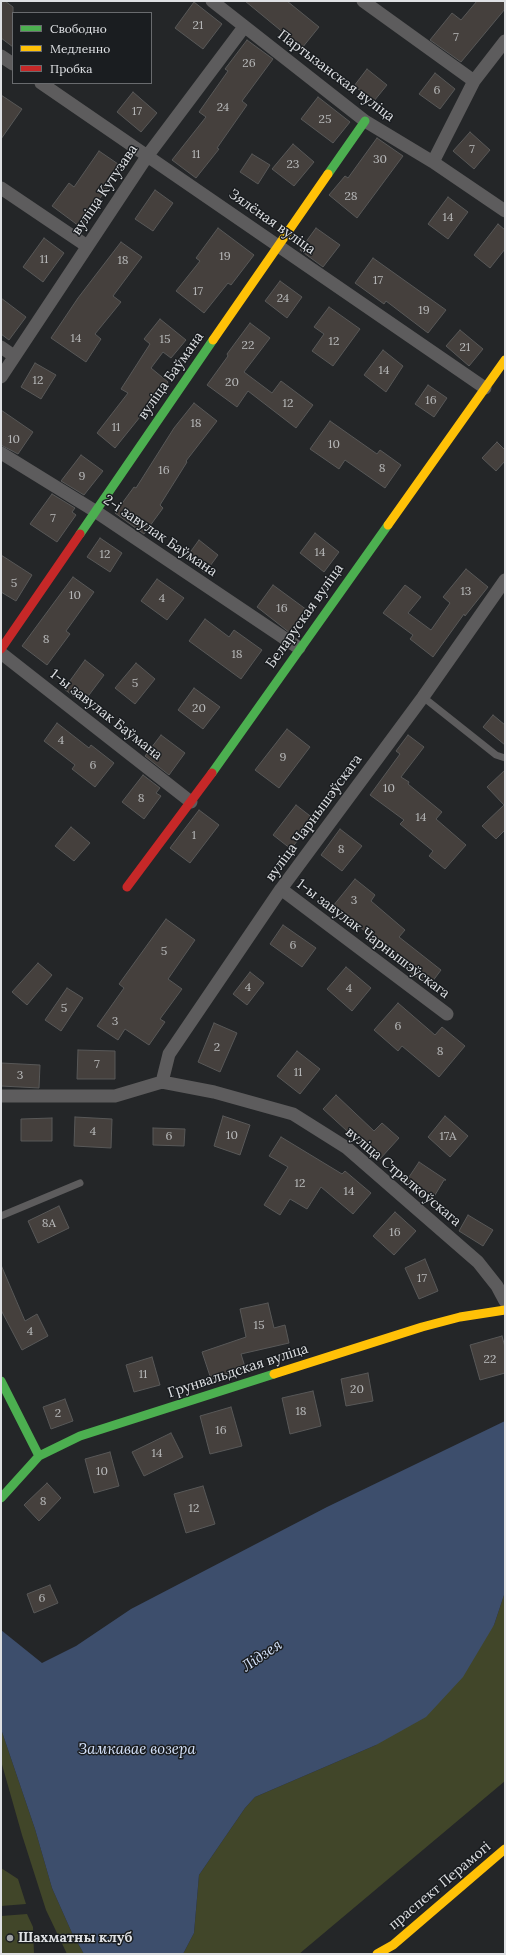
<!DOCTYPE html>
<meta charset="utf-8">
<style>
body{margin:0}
#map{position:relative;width:506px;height:1955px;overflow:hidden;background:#242628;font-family:Lora,serif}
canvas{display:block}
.frame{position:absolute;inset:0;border:2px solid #dfe1e4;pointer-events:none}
.legend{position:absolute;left:12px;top:12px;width:140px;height:72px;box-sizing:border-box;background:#1a1d20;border:1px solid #696b6e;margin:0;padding:5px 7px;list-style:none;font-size:12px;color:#dfe1e4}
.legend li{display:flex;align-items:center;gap:8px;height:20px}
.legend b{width:20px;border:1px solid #696b6e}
</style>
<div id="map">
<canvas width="506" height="1955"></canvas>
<div class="frame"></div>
<ul class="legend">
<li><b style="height:5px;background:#4caf50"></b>Свободно</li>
<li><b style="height:5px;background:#ffc107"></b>Медленно</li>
<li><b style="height:5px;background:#c62828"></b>Пробка</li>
</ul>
</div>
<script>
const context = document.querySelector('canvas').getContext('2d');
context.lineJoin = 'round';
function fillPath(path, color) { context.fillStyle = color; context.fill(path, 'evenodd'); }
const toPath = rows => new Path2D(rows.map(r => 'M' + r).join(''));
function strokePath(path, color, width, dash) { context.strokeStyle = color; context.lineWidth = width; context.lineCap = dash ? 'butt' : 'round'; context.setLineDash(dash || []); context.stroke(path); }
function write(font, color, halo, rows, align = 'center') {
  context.font = font + ' Lora,serif'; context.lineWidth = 3; context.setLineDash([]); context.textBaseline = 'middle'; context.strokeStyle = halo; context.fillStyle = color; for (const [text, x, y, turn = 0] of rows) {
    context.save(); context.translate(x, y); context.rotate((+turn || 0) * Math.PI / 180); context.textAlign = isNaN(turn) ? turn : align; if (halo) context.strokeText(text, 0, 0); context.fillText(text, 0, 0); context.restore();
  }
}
const green = toPath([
 [505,1592,505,1781,299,1954,183,1954,194,1933,199,1875,245,1808,255,1797,376,1745,494,1625],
 [1,1729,35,1829,52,1888,72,1933,84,1954,67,1954,46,1910,22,1835,1,1761],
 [1,1868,18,1879,26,1904,1,1906],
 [27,1914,33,1927,34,1954,1,1954,1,1916]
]);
const water = toPath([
 [505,1421,505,1592,494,1625,463,1677,426,1717,376,1745,255,1797,245,1808,199,1875,194,1933,183,1954,84,1954,72,1933,52,1888,35,1829,1,1729,1,1630,42,1663,76,1646,131,1609,327,1507]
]);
const building = toPath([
 [1,1,5,1,13,7,13,47,1,38,1,1],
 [245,1,287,1,319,27,302,48,245,1],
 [477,1,505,1,505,9,461,62,430,40,452,13,461,20,477,1],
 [194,2,222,24,203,49,175,28,194,2],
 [247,40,273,59,242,101,247,105,217,148,219,149,196,178,172,160,206,117,199,112,228,71,225,69,247,40],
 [367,69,387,85,374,101,354,86,367,69],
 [435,73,455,89,440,109,419,94,435,73],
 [133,92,157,113,141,132,117,112,133,92],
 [1,95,22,109,1,139,1,95],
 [318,97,350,122,333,143,301,119,318,97],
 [470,132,490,150,474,169,453,151,470,132],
 [377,138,403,156,357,218,329,195,345,176,348,178,377,138],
 [293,144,314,162,294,186,272,169,293,144],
 [99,151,121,166,97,203,100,206,83,229,52,206,69,183,74,187,99,151],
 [252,154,270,165,258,184,240,172,252,154],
 [155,190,173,203,153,231,135,219,155,190],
 [448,197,468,212,448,239,428,224,448,197],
 [498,224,505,230,505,249,490,268,474,255,498,224],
 [218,228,254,255,231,285,228,283,204,313,176,291,200,261,196,258,218,228],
 [316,228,340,245,323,267,300,250,316,228],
 [44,238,64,253,43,282,23,267,44,238],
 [121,242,142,257,113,296,121,302,95,334,101,339,86,362,51,338,78,298,121,242],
 [373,258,446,310,428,333,386,301,384,304,355,283,373,258],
 [280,281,302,297,287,318,265,301,280,281],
 [1,298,26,317,9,340,1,334,1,298],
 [329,307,360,329,333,366,312,351,324,334,314,327,329,307],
 [160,319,186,340,171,358,163,352,151,368,168,382,151,409,148,407,115,448,97,433,128,393,121,389,150,344,144,339,160,319],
 [250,323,270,338,244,372,272,393,281,381,313,405,296,428,248,391,237,407,207,385,228,356,227,354,250,323],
 [460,330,483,349,469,366,446,346,460,330],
 [383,350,403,366,386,392,364,375,383,350],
 [35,363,56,375,41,399,21,387,35,363],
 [428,385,447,398,434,417,415,404,428,385],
 [194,403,217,421,186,461,187,462,160,505,163,508,144,534,115,513,134,487,136,488,174,428,194,403],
 [1,410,33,432,18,454,1,445,1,410],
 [330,421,377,454,380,450,401,465,385,488,345,460,339,469,310,449,330,421],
 [497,442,505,450,505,461,496,471,482,458,497,442],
 [81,455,103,471,84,495,61,481,81,455],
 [52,494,75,508,72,512,76,515,57,542,30,524,52,494],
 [315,533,339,552,324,572,300,553,315,533],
 [100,538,122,553,110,572,87,557,100,538],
 [199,540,218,555,205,573,186,558,199,540],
 [1,555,32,575,16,601,1,592,1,555],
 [466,569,488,587,465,616,464,614,433,657,410,639,413,635,383,613,405,585,421,597,408,613,431,630,450,603,443,597,466,569],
 [73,577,94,592,66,631,70,634,47,665,22,646,73,577],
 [157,579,184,598,167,620,141,601,157,579],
 [273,585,307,610,290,633,257,607,273,585],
 [205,619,229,637,234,630,262,650,241,679,189,641,205,619],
 [85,660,104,675,83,703,64,689,85,660],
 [136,663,155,679,135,704,115,688,136,663],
 [194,688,220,707,203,729,178,710,194,688],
 [493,715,505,725,505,745,483,727,493,715],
 [57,723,89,748,91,745,114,763,95,787,72,769,75,765,44,741,57,723],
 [287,729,310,747,279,788,255,770,287,729],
 [161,735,185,753,169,775,145,756,161,735],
 [408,735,424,747,401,777,409,782,408,784,442,812,436,819,466,845,445,869,429,856,433,851,400,824,404,820,370,795,400,754,396,751,408,735],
 [505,770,505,830,496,839,482,826,504,805,487,787,505,770],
 [143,775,160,788,156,793,161,796,144,819,122,802,143,775],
 [296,805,314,819,291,849,273,835,296,805],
 [199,810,219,825,190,863,170,848,199,810],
 [71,827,90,843,74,861,55,846,71,827],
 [340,829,362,846,342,871,321,855,340,829],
 [355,879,375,895,371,901,405,930,399,937,441,970,429,986,366,940,370,935,333,906,355,879],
 [166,919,195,940,168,979,182,989,160,1019,165,1022,149,1045,125,1029,118,1040,97,1026,124,988,119,984,166,919],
 [283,925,316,948,302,967,270,944,283,925],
 [38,963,52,975,27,1005,12,992,38,963],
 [346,967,371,988,352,1011,327,989,346,967],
 [250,972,264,983,247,1005,233,994,250,972],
 [67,988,83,998,61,1031,45,1020,67,988],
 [398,1003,435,1035,442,1027,465,1046,439,1077,402,1046,398,1051,374,1030,398,1003],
 [214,1023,237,1033,220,1072,198,1062,214,1023],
 [78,1050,115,1051,115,1079,77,1079,78,1050],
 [297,1051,320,1069,300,1094,277,1076,297,1051],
 [1,1063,40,1065,39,1088,1,1086,1,1063],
 [336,1095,374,1131,382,1123,399,1138,380,1159,349,1129,347,1131,323,1109,336,1095],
 [223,1116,250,1125,240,1155,214,1146,223,1116],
 [445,1116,468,1136,450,1157,428,1137,445,1116],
 [75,1117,112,1119,111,1148,74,1146,75,1117],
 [52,1118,52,1141,21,1141,21,1119,52,1118],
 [153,1128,185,1129,184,1146,153,1145,153,1128],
 [281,1137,342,1174,345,1171,371,1193,353,1214,321,1187,307,1209,290,1199,280,1215,264,1205,288,1167,269,1156,281,1137],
 [419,1162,446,1180,444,1180,432,1200,405,1183,419,1162],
 [59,1206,69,1228,38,1243,28,1221,59,1206],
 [395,1212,416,1231,394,1255,373,1236,395,1212],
 [468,1215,493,1230,483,1246,459,1231,468,1215],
 [425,1259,438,1291,419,1299,405,1268,425,1259],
 [1,1265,25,1321,37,1314,48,1336,22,1350,1,1310,1,1265],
 [268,1303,274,1328,285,1325,289,1343,241,1354,245,1367,211,1379,202,1352,246,1337,240,1309,268,1303],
 [502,1336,505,1347,505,1373,480,1380,470,1345,502,1336],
 [152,1357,160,1385,134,1392,126,1365,152,1357],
 [368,1373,373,1401,346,1406,341,1379,368,1373],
 [313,1391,321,1426,290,1434,282,1398,313,1391],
 [65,1399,73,1421,51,1429,43,1407,65,1399],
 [231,1407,242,1446,210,1454,200,1416,231,1407],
 [171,1433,183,1457,144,1476,132,1452,171,1433],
 [110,1452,119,1486,94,1493,85,1459,110,1452],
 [47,1483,61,1498,39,1521,24,1505,47,1483],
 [203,1486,215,1524,186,1533,174,1494,203,1486],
 [50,1585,58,1603,34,1613,27,1594,50,1585]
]);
const lane = toPath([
 [423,697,496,755,505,758],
 [1,1216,80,1183]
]);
const street = toPath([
 [212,1,365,121,433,162,505,211],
 [363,1,474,81],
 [1,56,13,64],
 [41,83,485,388],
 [433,162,474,81,505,41],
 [1,188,87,246],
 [1,347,14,356],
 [1,377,148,155,244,27],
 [1,453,95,511,299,648],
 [1,653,191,802],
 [281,889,447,1014],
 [162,1082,169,1054,281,889,423,697,505,580],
 [1,1096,115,1096,162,1082,214,1092,293,1114,347,1148,478,1262,497,1286,505,1301]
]);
const fast = toPath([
 [328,174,365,121],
 [80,534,213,340],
 [212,773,388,525],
 [1,1381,39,1456],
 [1,1498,39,1456,80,1436,274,1374]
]);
const slow = toPath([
 [213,340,328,174],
 [388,525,505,360],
 [274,1374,422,1327,460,1317,505,1310],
 [377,1954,393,1945,505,1849]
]);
const jam = toPath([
 [1,649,80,534],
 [127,887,212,773]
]);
const markers = [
 [10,1938,4,"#9ea0a2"]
];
const numberNames = [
 ["21",198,26],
 ["7",456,38],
 ["26",249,64],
 ["6",437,91],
 ["24",223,108],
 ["17",137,112],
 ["25",325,120],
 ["7",472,150],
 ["11",196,155],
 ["30",380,160],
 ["23",293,165],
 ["28",351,197],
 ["14",448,218],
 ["19",225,257],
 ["11",44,260],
 ["18",123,261],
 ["17",378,281],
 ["17",198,292],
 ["24",283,299],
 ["19",424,311],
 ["14",76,339],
 ["15",165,340],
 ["12",334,342],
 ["22",248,346],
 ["21",465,348],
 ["14",384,371],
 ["12",38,381],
 ["20",232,383],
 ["16",431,401],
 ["12",288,404],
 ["18",196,424],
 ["11",116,428],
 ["10",14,440],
 ["10",334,445],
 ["8",382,469],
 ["16",164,471],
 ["9",82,477],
 ["7",53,519],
 ["14",320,553],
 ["12",105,555],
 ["5",14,584],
 ["13",466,592],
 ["10",75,596],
 ["4",162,599],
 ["16",282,609],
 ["8",46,640],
 ["18",237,655],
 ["5",135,684],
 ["20",199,709],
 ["4",61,741],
 ["9",283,758],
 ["6",93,766],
 ["10",389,789],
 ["8",141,799],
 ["14",421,818],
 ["1",194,836],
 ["8",341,850],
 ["3",354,901],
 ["6",293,946],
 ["5",164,952],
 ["4",248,988],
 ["4",349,989],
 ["5",64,1009],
 ["3",115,1022],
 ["6",398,1027],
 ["2",217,1048],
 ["8",440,1052],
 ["7",97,1065],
 ["11",298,1073],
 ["3",20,1076],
 ["4",93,1132],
 ["10",232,1136],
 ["6",169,1137],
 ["17А",448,1137],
 ["12",300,1184],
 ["14",349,1192],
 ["8А",49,1224],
 ["16",395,1233],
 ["17",422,1279],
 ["15",259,1326],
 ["4",30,1332],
 ["22",490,1360],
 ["11",143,1375],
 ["20",357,1390],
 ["18",301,1412],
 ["2",58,1414],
 ["16",221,1431],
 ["14",157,1454],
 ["10",102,1472],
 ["8",43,1502],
 ["12",194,1509],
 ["6",42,1599]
];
const streetNames = [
 ["Партызанская вуліца",336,76,37],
 ["вуліца Кутузава",105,190,-56],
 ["Зялёная вуліца",272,222,35],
 ["вуліца Баўмана",171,376,-55],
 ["2-і завулак Баўмана",160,536,34],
 ["Беларуская вуліца",305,616,-55],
 ["1-ы завулак Баўмана",106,715,38],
 ["вуліца Чарнышэўскага",314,818,-54],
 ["1-ы завулак Чарнышэўскага",373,939,37],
 ["вуліца Стралкоўскага",403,1177,40],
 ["Грунвальдская вуліца",238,1371,-18],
 ["праспект Перамогі",440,1886,-40]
];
const poiNames = [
 ["Шахматны клуб",18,1938]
];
const waterNames = [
 ["Лідзея",262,1656,-34],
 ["Замкавае возера",137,1750]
];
fillPath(green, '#414629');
fillPath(water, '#3d4e6c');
fillPath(building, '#45403d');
strokePath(building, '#585858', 1);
strokePath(lane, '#5d5c5d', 7);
strokePath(street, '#5d5c5d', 13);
strokePath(fast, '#4caf50', 9);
strokePath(slow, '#ffc107', 9);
strokePath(jam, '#c62828', 9);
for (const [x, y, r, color] of markers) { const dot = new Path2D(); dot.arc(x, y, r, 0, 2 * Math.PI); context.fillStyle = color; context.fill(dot); strokePath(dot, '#1a1d20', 1.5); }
write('12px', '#b8b9ba', null, numberNames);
write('14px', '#dfe1e4', '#1a1d20', streetNames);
write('bold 14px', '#dfe1e4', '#1a1d20', poiNames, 'left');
write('italic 15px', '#d5e2fa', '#1a1d20', waterNames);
</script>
